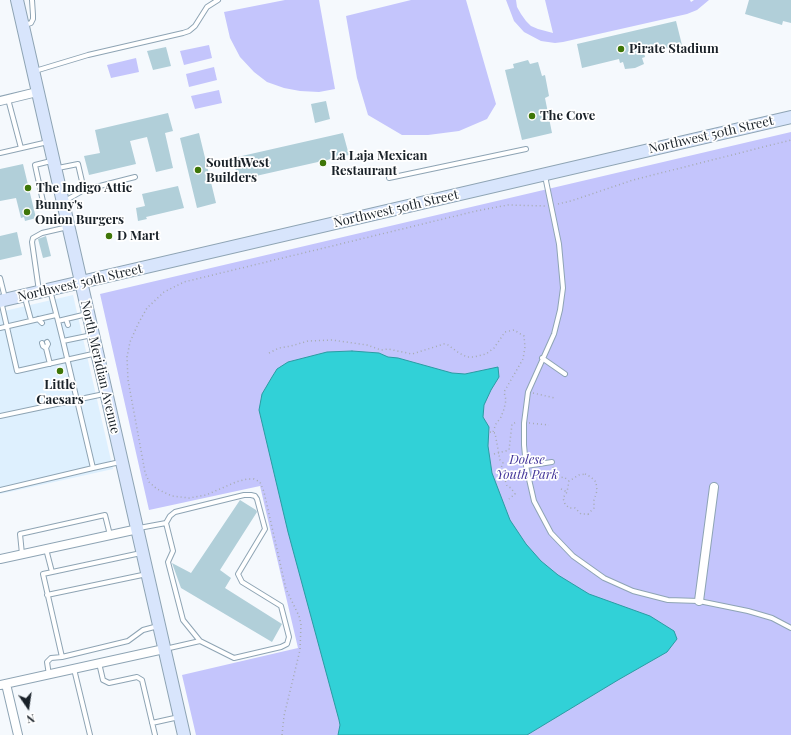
<!DOCTYPE html>
<style>
body{margin:0}
#map{position:relative;width:791px;height:735px;overflow:hidden;background:#f5f9fd;font-family:"Playfair Display",serif}
canvas{display:block}
.north{position:absolute;left:8px;top:687px;width:40px;height:40px;-webkit-text-stroke:3px #fff;paint-order:stroke;rotate:167deg;font-size:11px;font-weight:700;line-height:16px;text-align:center;color:#1a2229}
.north::after{content:'';display:block;margin:auto;width:14px;height:18px;background:#1a2229;clip-path:polygon(50% 0,100% 100%,50% 72%,0 100%)}
</style>
<div id="map">
<canvas width="791" height="735"></canvas>
<div class="north">N</div>
</div>
<script>
const context = document.querySelector('canvas').getContext('2d');
context.lineJoin = 'round';
function fillPath(path, color) { context.fillStyle = color; context.fill(path, 'evenodd'); }
const toPath = rows => new Path2D(rows.map(r => 'M' + r).join(''));
function strokePath(path, color, width, dash) { context.strokeStyle = color; context.lineWidth = width; context.lineCap = dash ? 'butt' : 'round'; context.setLineDash(dash || []); context.stroke(path); }
function write(font, color, halo, rows, align = 'center') {
  context.font = font + ' "Playfair Display",serif'; context.lineWidth = 3.5; context.setLineDash([]); context.textBaseline = 'middle'; context.strokeStyle = halo; context.fillStyle = color; for (const [text, x, y, turn = 0] of rows) {
    context.save(); context.translate(x, y); context.rotate((+turn || 0) * Math.PI / 180); context.textAlign = isNaN(turn) ? turn : align; if (halo) context.strokeText(text, 0, 0); context.fillText(text, 0, 0); context.restore();
  }
}
const built = toPath([
 [73,295,113,469,0,494,0,312]
]);
const green = toPath([
 [285,0,319,0,335,89,319,92,300,91,284,88,267,82,254,72,240,57,230,38,224,12],
 [411,0,466,0,496,104,487,119,459,131,428,135,402,135,368,115,357,78,346,16],
 [506,0,516,0,517,7,521,14,526,21,531,26,538,29,553,33,545,0,690,0,691,2,694,0,709,0,697,10,687,14,563,42,555,43,541,41,524,32,514,21],
 [209,45,212,58,184,65,180,51],
 [136,58,139,72,111,78,107,65],
 [214,67,217,80,189,87,186,74],
 [219,90,222,103,195,109,191,96],
 [791,132,791,735,196,735,182,675,298,648,260,486,149,510,100,294]
]);
const water = toPath([
 [352,351,379,353,388,357,398,358,452,373,465,374,498,367,499,377,491,390,484,405,483,417,489,427,488,446,492,473,510,520,526,544,541,561,558,575,589,594,650,616,674,631,677,639,667,652,618,680,527,735,338,735,340,725,339,720,288,532,259,410,262,394,272,377,277,369,288,362,327,352,352,351]
]);
const building = toPath([
 [749,0,791,0,791,23,783,21,782,25,745,14],
 [676,21,682,45,644,53,645,57,642,58,644,64,635,68,625,69,623,62,620,63,619,59,582,68,577,44],
 [166,47,171,66,153,70,147,51],
 [528,60,530,64,538,62,542,76,545,75,549,96,545,98,552,133,522,140,505,70,514,68,513,64],
 [326,101,330,119,315,123,311,104],
 [168,113,173,131,165,133,173,168,156,172,147,137,130,141,136,164,89,175,84,156,100,153,95,130],
 [199,133,216,203,197,208,180,138],
 [343,133,349,155,238,180,233,158],
 [23,164,36,218,25,221,24,217,21,218,16,198,0,201,0,169],
 [178,186,184,208,146,217,147,219,138,221,136,208,145,206,142,194],
 [17,232,22,255,0,260,0,236],
 [46,236,51,256,43,258,38,239],
 [240,500,256,510,257,512,220,570,231,578,225,588,282,624,272,642,181,588,172,563,191,573]
]);
const path = toPath([
 [558,204,571,201,633,180,791,140],
 [269,353,279,348,291,346,308,341,332,340,367,345,381,350,388,349,412,354,444,344,448,345,459,353,467,357,474,357,486,354,494,348,505,332,514,330,524,336,525,347,523,359,504,392,506,400,504,409,501,417,496,424,493,432],
 [533,393,555,398],
 [529,423,549,425],
 [490,432,495,433,500,460,503,463,501,468,507,486,511,488,515,494,509,499],
 [494,454,509,450,512,424,517,422],
 [553,467,556,476,558,478,564,477,569,481],
 [585,474,591,477,596,482,597,491,594,500,594,508,588,514,581,514,575,508,569,508,565,504,563,498,567,492,569,481,579,475,585,474],
 [499,479,504,478],
 [561,489,567,492],
 [588,514,590,517],
 [282,735,284,716,300,650,301,624,299,616,286,589,264,492,260,482,254,479,247,479,236,482,206,495,189,498,172,496,157,489,149,482,145,472,128,380,127,357,130,342,138,324,147,308,164,292,184,282,476,211,508,205,546,206]
]);
const lane = toPath([
 [25,25,31,23,33,19,33,15,32,0],
 [35,71,88,55,183,33,189,31,195,26,207,7,218,0],
 [8,99,21,148],
 [0,153,48,142],
 [51,161,35,165,44,206,63,202,84,190,135,177],
 [58,168,78,164,84,190],
 [545,176,559,244,563,288,560,310,554,334,528,392,524,423,524,445,526,466,534,501,551,533,573,556,604,578,633,591,668,600,699,601,748,611,772,618,791,628],
 [389,178,526,149],
 [0,278,5,298],
 [50,290,58,321,87,314],
 [39,291,32,242,33,238,42,233,68,227],
 [25,298,31,320],
 [1,301,17,371,97,353],
 [38,319,42,323],
 [66,319,68,325],
 [58,321,63,341],
 [0,328,56,315],
 [42,343,43,346,46,348,50,364],
 [46,348,48,344,47,342],
 [542,358,565,374],
 [0,416,104,394],
 [526,466,552,462],
 [93,468,120,462],
 [0,490,93,468,63,341,92,335],
 [139,528,166,523],
 [46,549,52,572],
 [22,554,20,534,105,515,110,535],
 [47,595,147,574],
 [165,649,200,641,234,658,281,647,287,644,289,637,281,606,242,582,238,574,265,529,257,499,255,496,251,495,244,495,175,512,170,516,166,523,173,551,168,562,183,620,200,641],
 [62,657,43,574,141,553],
 [99,663,103,680,109,683,137,677,142,680,155,735],
 [74,669,90,735],
 [49,675,47,662,51,658,62,657,128,641,143,630,158,626],
 [152,723,179,717]
]);
const street = toPath([
 [0,101,37,92],
 [0,559,138,529],
 [699,601,714,487],
 [6,684,18,735],
 [0,685,164,649]
]);
const secondary = toPath([
 [17,0,184,735],
 [0,301,791,117]
]);
const markers = [
 [621,49,4,"#3e7608"],
 [532,116,4,"#3e7608"],
 [323,163,4,"#3e7608"],
 [198,170,4,"#3e7608"],
 [28,188,4,"#3e7608"],
 [27,212,4,"#3e7608"],
 [109,236,4,"#3e7608"],
 [60,371,4,"#3e7608"]
];
const poiNames = [
 ["Pirate Stadium",629,49],
 ["The Cove",540,116],
 ["La Laja Mexican",331,156],
 ["Restaurant",331,171],
 ["SouthWest",206,163],
 ["Builders",206,178],
 ["The Indigo Attic",36,188],
 ["Bunny's",35,205],
 ["Onion Burgers",35,220],
 ["D Mart",117,236],
 ["Little",60,385,"center"],
 ["Caesars",60,400,"center"]
];
const streetNames = [
 ["Northwest 50th Street",711,135,-13],
 ["Northwest 50th Street",396,209,-13],
 ["Northwest 50th Street",80,283,-13],
 ["North Meridian Avenue",100,367,77]
];
const parkNames = [
 ["Dolese",527,460],
 ["Youth Park",527,475]
];
fillPath(built, '#def0fe');
fillPath(green, '#c4c5fc');
fillPath(water, '#31d1d7');
strokePath(water, '#2a9ca3', 1);
fillPath(building, '#b1cfd9');
strokePath(lane, '#8ea4b4', 6);
strokePath(street, '#8ea4b4', 10);
strokePath(secondary, '#8ea4b4', 14);
strokePath(path, '#a6abb0', 1.5, [1, 3]);
strokePath(lane, '#fff', 4);
strokePath(street, '#fff', 8);
strokePath(secondary, '#d8e5fc', 12);
for (const [x, y, r, color] of markers) { const dot = new Path2D(); dot.arc(x, y, r, 0, 2 * Math.PI); context.fillStyle = color; context.fill(dot); strokePath(dot, '#fff', 1.5); }
write('bold 13px', '#1a2229', '#fff', poiNames, 'left');
write('13px', '#1a2229', '#fff', streetNames);
write('italic 13px', '#45379a', '#fff', parkNames);
</script>
